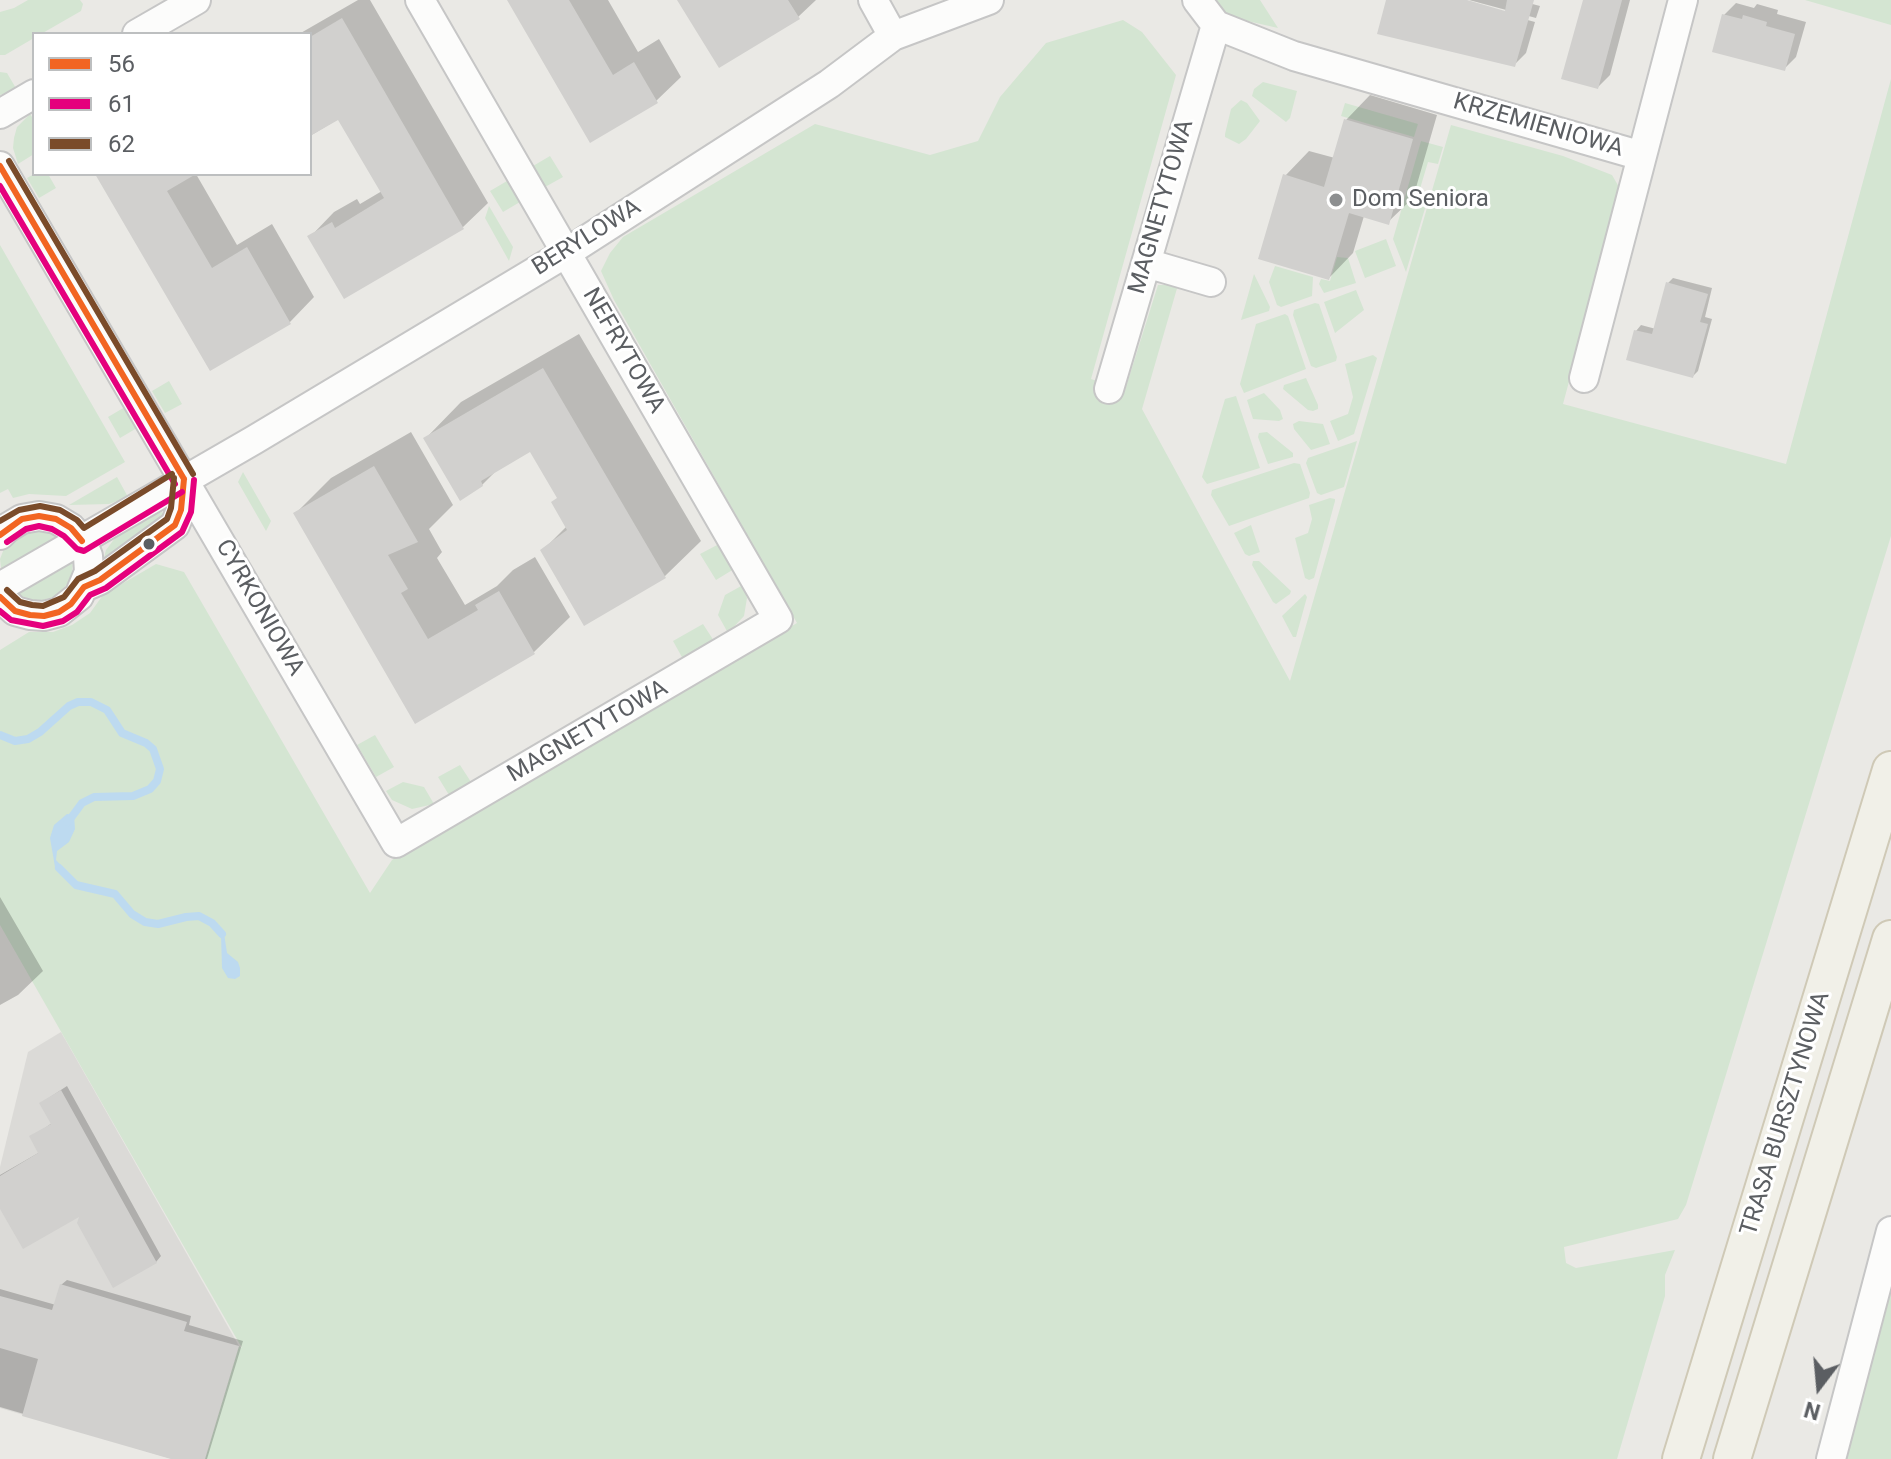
<!DOCTYPE html>
<style>
body{margin:0}
#map{position:relative;width:1891px;height:1459px;overflow:hidden;background:#eae9e5;font-family:Roboto,sans-serif}
canvas{display:block}
.legend{position:absolute;left:32px;top:32px;width:280px;height:144px;box-sizing:border-box;background:#fff;border:2px solid #bdbfc0;margin:0;padding:10px 14px;list-style:none;font-size:24px;color:#5b5e62}
.legend li{display:flex;align-items:center;gap:16px;height:40px}
.legend b{width:40px;border:2px solid #bdbfc0}
.north{position:absolute;left:1779px;top:1347px;width:80px;height:80px;-webkit-text-stroke:6px #fff;paint-order:stroke;rotate:196deg;font-size:22px;font-weight:700;line-height:32px;text-align:center;color:#5b5e62}
.north::after{content:'';display:block;margin:auto;width:28px;height:36px;background:#5b5e62;clip-path:polygon(50% 0,100% 100%,50% 72%,0 100%)}
</style>
<div id="map">
<canvas width="1891" height="1459"></canvas>
<ul class="legend">
<li><b style="height:10px;background:#f26522"></b>56</li>
<li><b style="height:10px;background:#e5007d"></b>61</li>
<li><b style="height:10px;background:#7a4b2a"></b>62</li>
</ul>
<div class="north">N</div>
</div>
<script>
const context = document.querySelector('canvas').getContext('2d');
context.lineJoin = 'round';
function fillPath(path, color) { context.fillStyle = color; context.fill(path, 'evenodd'); }
const toPath = rows => new Path2D(rows.map(r => 'M' + r).join(''));
function strokePath(path, color, width, dash) { context.strokeStyle = color; context.lineWidth = width; context.lineCap = dash ? 'butt' : 'round'; context.setLineDash(dash || []); context.stroke(path); }
function write(font, color, halo, rows, align = 'center') {
  context.font = font + ' Roboto,sans-serif'; context.lineWidth = 6; context.setLineDash([]); context.textBaseline = 'middle'; context.strokeStyle = halo; context.fillStyle = color; for (const [text, x, y, turn = 0] of rows) {
    context.save(); context.translate(x, y); context.rotate((+turn || 0) * Math.PI / 180); context.textAlign = isNaN(turn) ? turn : align; if (halo) context.strokeText(text, 0, 0); context.fillText(text, 0, 0); context.restore();
  }
}
const industrial = toPath([
 [61,1032,239,1346,205,1459,172,1459,0,1408,0,1167,28,1052]
]);
const green = toPath([
 [28,0,80,0,83,4,81,11,41,34,34,34,34,38,5,55,0,55,0,12,14,8],
 [1215,0,1260,0,1278,28,1230,17],
 [1805,0,1891,0,1891,25],
 [1123,20,1142,32,1176,75,1091,379,1125,390,1158,285,1178,285,1142,409,1290,681,1451,125,1563,156,1612,175,1619,187,1615,210,1563,404,1786,464,1891,79,1891,536,1686,1205,1678,1219,1564,1247,1566,1263,1576,1268,1675,1250,1665,1275,1665,1296,1617,1459,205,1459,239,1346,242,1348,0,925,0,650,29,632,53,632,72,625,90,613,103,595,156,564,184,572,370,893,392,860,797,623,614,300,601,271,610,253,623,237,815,124,930,155,978,141,1000,97,1046,43],
 [0,72,7,73,17,90,0,95],
 [1263,82,1297,91,1290,118,1286,122,1252,96,1254,89],
 [1241,100,1247,103,1260,121,1246,139,1239,144,1225,137,1225,134,1231,109],
 [1345,103,1418,124,1414,137,1341,116],
 [30,114,34,120,34,154,18,164,13,148,14,138,17,127],
 [1421,141,1443,147,1438,164,1428,162,1419,192,1429,195,1406,272,1393,239],
 [550,156,563,177,545,187,533,166],
 [34,174,48,174,56,188,39,198,27,178],
 [507,181,520,202,503,212,490,191],
 [489,206,513,247,509,261,485,218],
 [1386,239,1396,266,1365,278,1355,251],
 [0,245,125,462,66,496,29,494,13,498,8,489,0,493],
 [1337,257,1348,258,1356,283,1324,293,1319,284,1321,279,1330,281],
 [1275,266,1313,277,1312,296,1281,307,1277,305,1269,282],
 [1254,274,1270,307,1269,311,1241,320],
 [1356,290,1364,310,1335,333,1324,302],
 [1315,303,1319,304,1337,357,1336,361,1316,368,1311,366,1293,315,1294,310],
 [1285,314,1288,316,1306,369,1244,393,1240,384,1256,324],
 [1373,355,1377,358,1354,434,1338,441,1330,421,1348,414,1353,397,1345,364],
 [1306,378,1318,405,1318,409,1313,411,1308,410,1283,389,1284,385],
 [169,381,182,404,165,413,152,391],
 [1264,393,1280,410,1283,419,1279,421,1253,419,1247,400],
 [1236,396,1260,468,1207,484,1202,477,1225,399],
 [125,407,137,428,120,438,108,417],
 [1299,421,1323,424,1330,444,1311,450,1294,429,1293,424],
 [1267,432,1293,453,1293,457,1268,464,1258,437,1259,433],
 [1357,441,1344,487,1321,495,1317,493,1306,463,1308,458],
 [1294,463,1300,464,1310,493,1309,498,1229,526,1211,495,1212,490],
 [243,472,271,521,266,531,238,482],
 [117,477,128,497,109,504,69,505],
 [1330,498,1335,499,1335,501,1314,578,1309,580,1305,578,1295,538,1308,533,1312,519,1309,505],
 [162,512,165,517,102,565,106,550,118,534,149,516],
 [1251,525,1260,552,1249,556,1245,554,1234,533],
 [30,528,52,531,66,542,2,577,0,559,5,546],
 [719,544,734,569,716,580,700,554],
 [73,554,72,577,59,595,37,602,15,594],
 [1253,561,1259,561,1291,591,1290,594,1276,604,1273,602,1252,565],
 [743,585,747,598,744,616,728,633,718,615,725,595],
 [1305,594,1307,597,1296,637,1293,637,1282,616],
 [703,624,714,641,683,659,673,641],
 [375,735,394,767,376,777,357,745],
 [460,765,471,782,449,795,438,777],
 [403,782,424,787,434,804,412,809,392,800,386,791],
 [1891,1282,1891,1459,1845,1459]
]);
const water = toPath([
 [67,814,74,815,75,829,69,842,57,851,56,860,70,875,61,873,55,867,50,838,54,825],
 [224,933,227,953,238,962,240,968,240,976,235,979,228,978,222,968,221,934]
]);
const shadow = toPath([
 [358,0,370,0,488,203,463,227,345,296,310,237,334,212,357,199,360,204,382,191,340,118,310,136,310,34,299,34],
 [509,0,608,0,638,52,659,39,681,77,656,101,590,140],
 [680,0,816,0,798,17],
 [1388,0,1453,0,1535,22,1526,53,1514,65],
 [1469,0,1517,0,1540,6,1536,18],
 [1585,0,1630,0,1610,75,1598,87],
 [1736,3,1754,8,1757,4,1778,10,1777,14,1806,22,1796,57,1784,69,1724,15],
 [1370,95,1437,115,1413,198,1388,222,1364,216,1353,253,1329,278,1285,176,1309,151,1335,158,1346,120],
 [97,174,196,174,237,245,272,224,314,297,290,322,210,368],
 [1673,278,1712,288,1705,317,1712,319,1698,371,1693,376,1636,331,1641,325,1656,329,1668,283],
 [579,334,701,541,665,576,585,623,543,550,567,526,559,497,531,449,499,468,482,485,426,438,461,402],
 [411,432,453,505,429,529,442,552,437,558,465,605,497,586,513,570,535,557,570,617,534,652,416,721,295,514,331,478],
 [0,897,43,971,18,995,0,1005],
 [67,1086,161,1256,156,1262,82,1213,0,1205,0,1175,40,1152,32,1137,52,1123,41,1103],
 [67,1280,191,1316,189,1325,243,1341,207,1459,178,1459,0,1407,0,1289,56,1305,61,1285]
]);
const stream = toPath([
 [0,735,15,741,28,739,40,732,69,706,78,702,91,702,107,710,122,733,146,743,153,749,160,769,157,781,150,789,133,796,94,797,82,803,68,822],
 [59,868,76,885,115,894,132,914,145,922,158,924,186,917,199,916,212,923,222,934]
]);
const building = toPath([
 [507,0,569,0,613,75,634,62,658,103,590,143],
 [677,0,788,0,800,19,719,68],
 [1386,0,1467,0,1505,11,1507,0,1534,0,1515,67,1377,34],
 [1583,0,1622,0,1598,89,1561,79],
 [1722,14,1742,19,1743,15,1767,22,1766,26,1795,34,1785,71,1712,52],
 [342,18,464,229,344,299,307,236,332,222,335,228,384,198,338,120,310,136,310,37],
 [1344,119,1413,139,1389,225,1349,213,1329,280,1258,259,1283,174,1324,187],
 [95,174,196,174,167,191,212,268,247,247,291,324,210,371],
 [1666,282,1708,294,1700,322,1708,324,1693,378,1626,360,1634,330,1652,334],
 [543,368,666,578,584,626,540,550,567,530,551,502,557,498,530,452,481,481,483,486,460,501,423,438],
 [374,466,418,542,388,555,408,589,401,593,428,639,478,610,475,605,499,591,535,654,415,724,293,513],
 [61,1090,157,1263,113,1288,77,1223,79,1217,23,1249,0,1209,0,1176,38,1153,29,1136,51,1124,39,1103],
 [60,1284,187,1322,184,1331,239,1346,205,1459,171,1459,22,1416,38,1359,0,1348,0,1296,52,1310]
]);
const minor = toPath([
 [873,0,893,36],
 [1197,0,1216,25],
 [1216,25,1294,56,1642,156,1584,378],
 [137,34,196,0],
 [0,114,34,94],
 [1642,156,1683,0],
 [0,166,396,843,778,619,420,0],
 [1146,263,1211,282],
 [1109,389,1216,25],
 [0,535,7,528,22,519,39,516,56,519,71,528,82,541,88,556,89,572,79,596,59,612,44,616,30,615,15,611,0,597],
 [0,587,254,440,566,253,829,84,893,36,989,0],
 [84,587,100,580,175,525,181,510,184,479],
 [1831,1459,1891,1231]
]);
const major = toPath([
 [1681,1459,1891,770],
 [1732,1459,1891,939]
]);
const bus1 = toPath([
 [0,166,184,479],
 [0,535,22,519,39,516,56,519,71,528,82,541],
 [0,597,15,611,30,615,44,616,59,612,71,604,84,587,100,580,175,525,181,510,184,479]
]);
const bus2 = toPath([
 [0,186,175,484],
 [7,542,26,529,39,526,52,529,64,536,77,549,84,551,182,492],
 [0,611,11,620,43,626,63,621,77,612,90,595,106,588,182,532,191,512,194,480]
]);
const bus3 = toPath([
 [9,161,193,474],
 [0,521,19,510,40,506,60,510,77,520,84,528,172,474],
 [7,590,20,602,32,605,43,606,64,597,78,579,95,571,167,519,171,508,174,478]
]);
const markers = [
 [1336,200,8,"#8d8f90"],
 [149,544,7,"#5b5e62"]
];
const streetNames = [
 ["KRZEMIENIOWA",1538,126,16],
 ["MAGNETYTOWA",1162,207,-74],
 ["BERYLOWA",587,238,-32],
 ["NEFRYTOWA",623,351,60],
 ["CYRKONIOWA",259,608,60],
 ["MAGNETYTOWA",588,732,-30],
 ["TRASA BURSZTYNOWA",1786,1114,-73]
];
const poiNames = [
 ["Dom Seniora",1352,200]
];
fillPath(industrial, '#dbdad7');
fillPath(green, '#d4e5d2');
fillPath(water, '#bddaf0');
fillPath(shadow, '#0003');
strokePath(stream, '#bddaf0', 8);
fillPath(building, '#d1d0ce');
strokePath(minor, '#c6c6c6', 32);
strokePath(major, '#cfc9b6', 40);
strokePath(minor, '#fcfcfb', 28);
strokePath(major, '#f1f0e8', 36);
strokePath(bus1, '#f26522', 6);
strokePath(bus2, '#e5007d', 6);
strokePath(bus3, '#7a4b2a', 6);
for (const [x, y, r, color] of markers) { const dot = new Path2D(); dot.arc(x, y, r, 0, 2 * Math.PI); context.fillStyle = color; context.fill(dot); strokePath(dot, '#fff', 3); }
write('24px', '#5b5e62', '#fff', streetNames);
write('24px', '#5b5e62', '#fff', poiNames, 'left');
</script>
